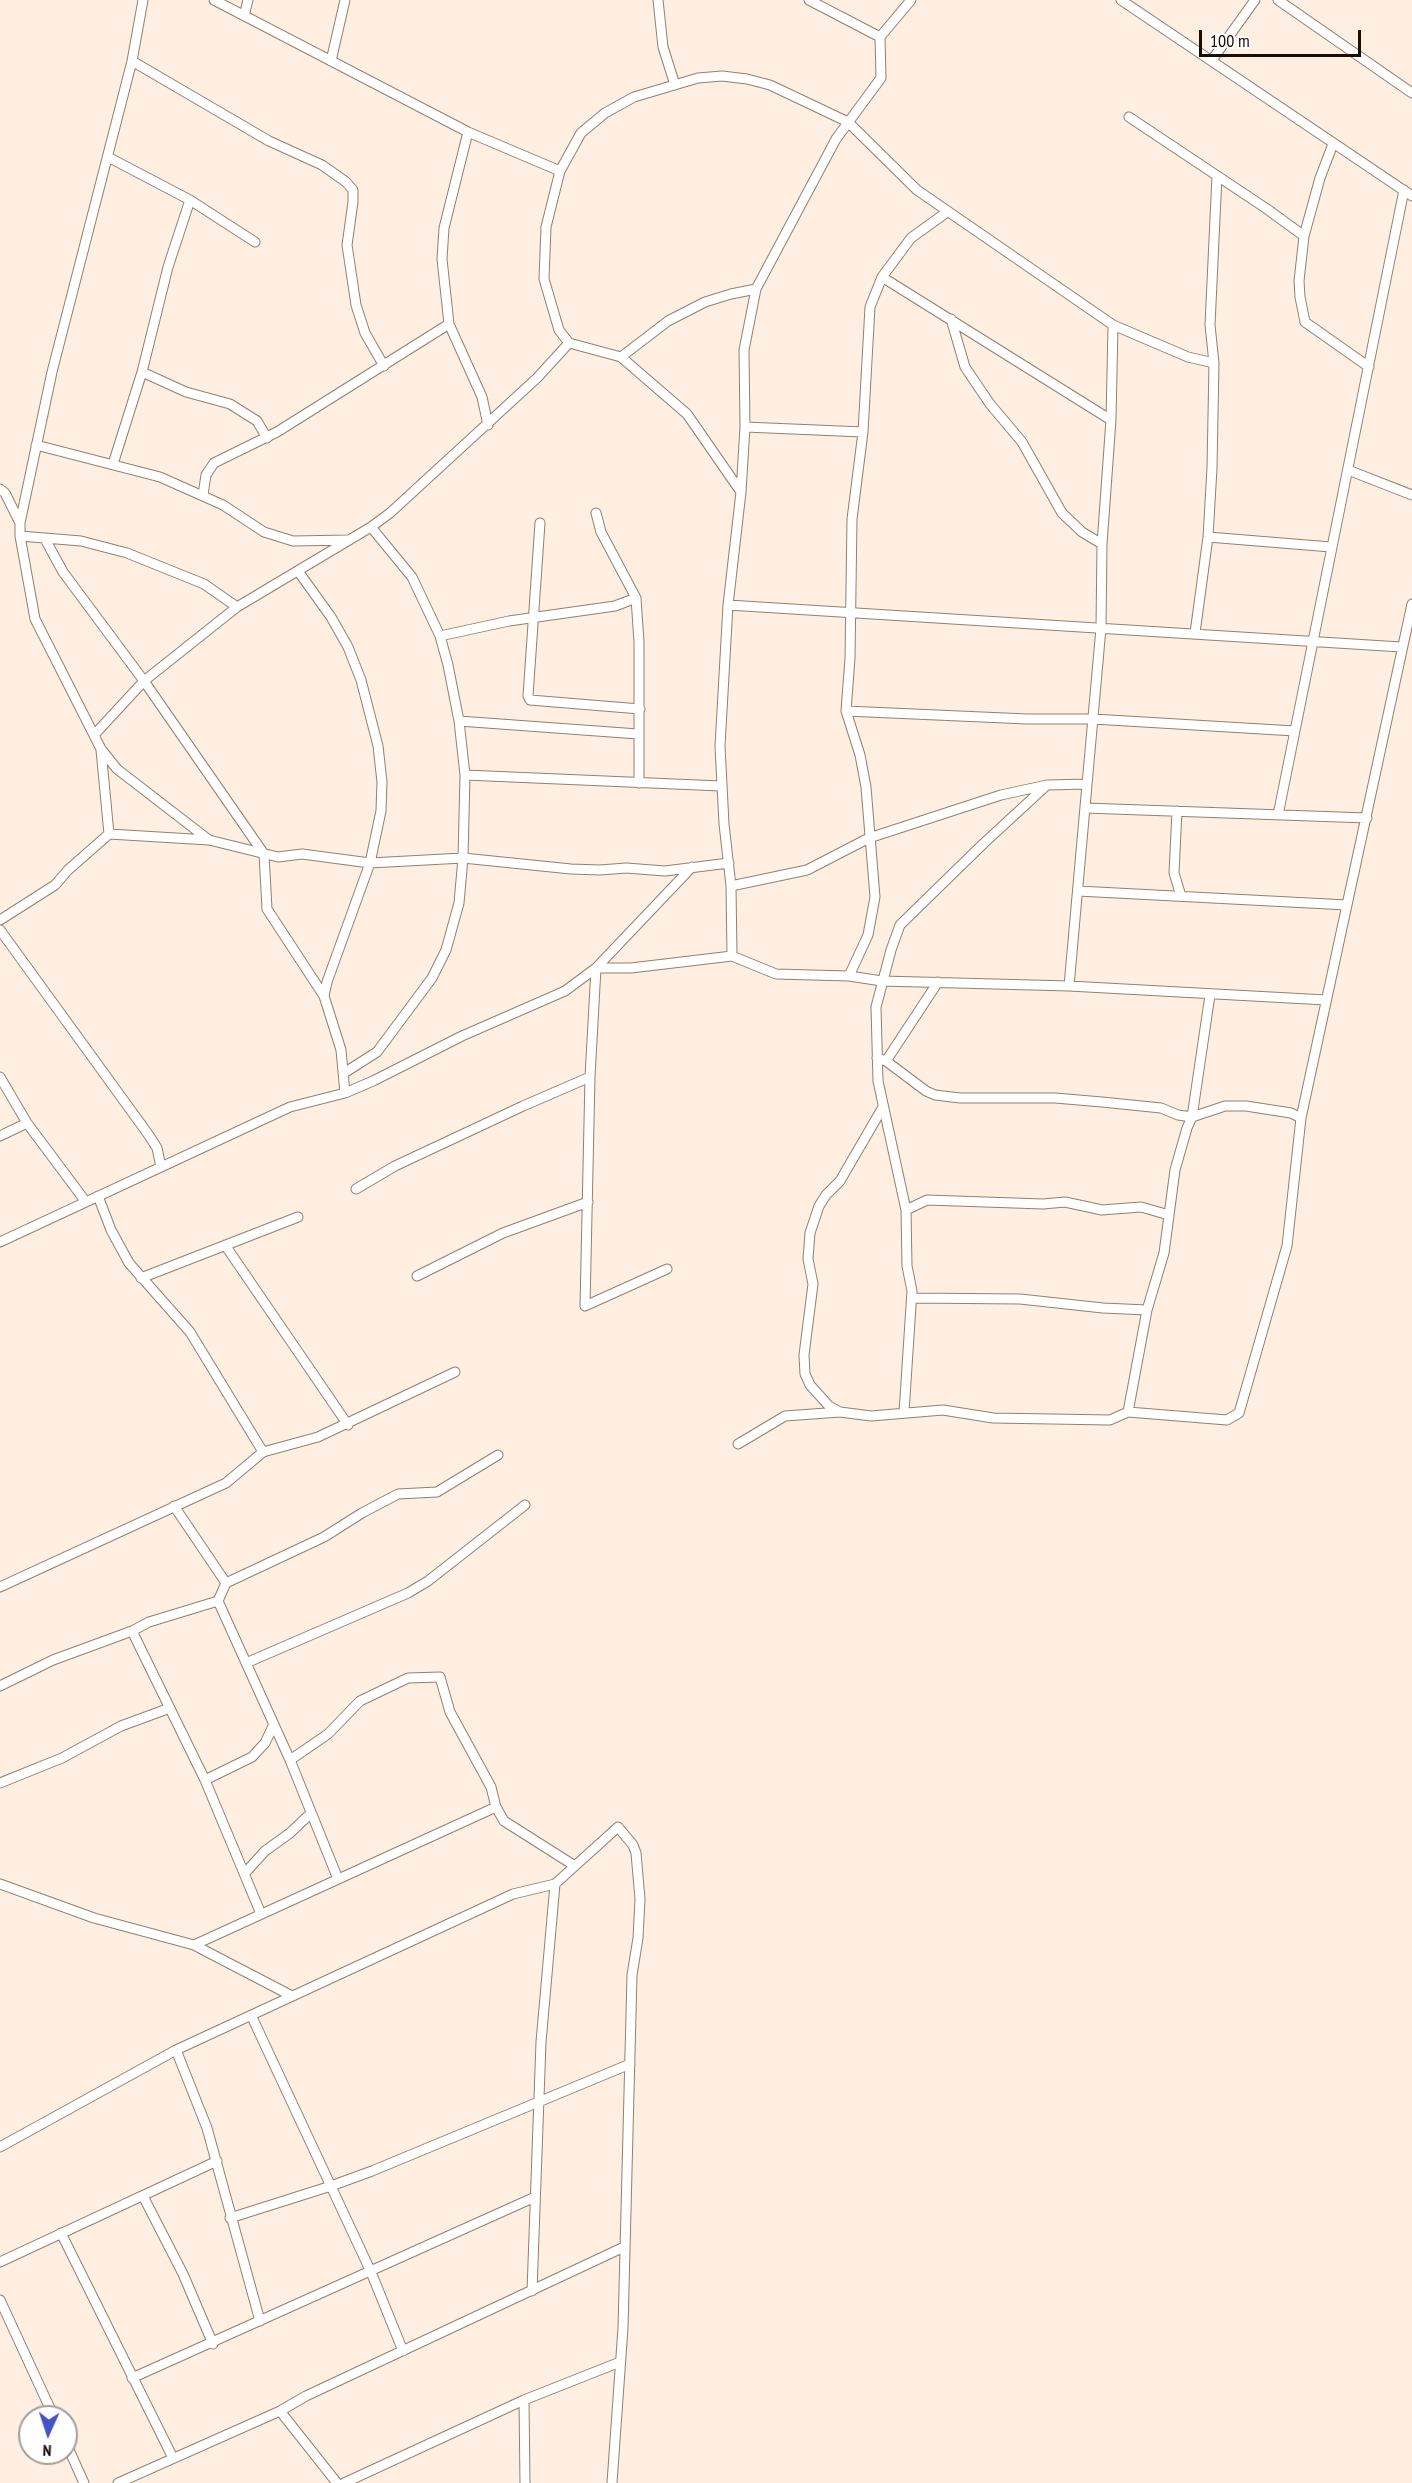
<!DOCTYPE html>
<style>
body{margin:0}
#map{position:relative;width:1412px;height:2483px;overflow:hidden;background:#feefe2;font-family:"PT Sans Narrow",sans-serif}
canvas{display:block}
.north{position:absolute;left:18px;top:2405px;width:60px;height:60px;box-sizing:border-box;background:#fff;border:2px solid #a29f9c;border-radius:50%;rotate:183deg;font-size:16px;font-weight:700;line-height:24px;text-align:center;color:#160e07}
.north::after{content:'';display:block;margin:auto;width:21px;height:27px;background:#4454c8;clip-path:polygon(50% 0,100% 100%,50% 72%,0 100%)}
.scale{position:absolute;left:1199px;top:30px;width:162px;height:27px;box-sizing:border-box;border:3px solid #160e07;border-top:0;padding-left:8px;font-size:18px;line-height:21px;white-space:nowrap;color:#160e07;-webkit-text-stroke:4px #fff;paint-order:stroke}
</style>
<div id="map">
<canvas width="1412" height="2483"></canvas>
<div class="north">N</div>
<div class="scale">100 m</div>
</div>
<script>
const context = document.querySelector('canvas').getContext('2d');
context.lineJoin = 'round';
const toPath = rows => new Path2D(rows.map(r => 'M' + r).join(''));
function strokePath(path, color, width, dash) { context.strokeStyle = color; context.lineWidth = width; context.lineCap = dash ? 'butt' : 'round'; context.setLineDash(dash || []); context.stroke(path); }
const minor = toPath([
 [143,0,132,61,52,372,20,523,20,536,35,619,101,749,117,769,209,840],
 [214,0,468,132,560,171],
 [658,0,663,47,675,85],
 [809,0,880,37],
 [1121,0,1412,196],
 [1278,0,1412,93],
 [244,16,248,0],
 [1212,60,1255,0],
 [132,61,269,141,322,165,346,182,353,190,353,202,347,245,356,305,365,333,384,366],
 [331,61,345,0],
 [1129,117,1267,209,1304,236],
 [468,132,444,228,442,259,449,324,482,397,488,425],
 [1333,144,1320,178,1304,236,1299,281,1300,297,1305,322,1369,367],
 [108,157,190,200,255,242],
 [882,277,1111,420],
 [756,289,731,294,705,302,668,321,621,357,569,343,559,330,544,279,546,227,560,171,581,133,605,113,634,97,698,78,722,76,747,79,770,85,848,122,917,190,1113,325,1188,357,1214,363],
 [951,319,965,367,990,404,1022,442,1062,513,1082,532,1102,544],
 [621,357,687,414,741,492],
 [142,372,186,392,230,404,257,421,267,438],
 [745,427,863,432],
 [36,445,160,477,223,505,264,532,293,541,348,540],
 [113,464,142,372,168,267,190,200],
 [1348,470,1412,495],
 [0,489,5,493,20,523],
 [203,495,206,475,214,463,277,432,449,324],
 [596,513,601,532,636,598,639,642,639,783],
 [540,523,528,696,530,700,640,709],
 [20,536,81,541,127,553,204,584,237,607,371,527,390,513,537,378,569,343],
 [1208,537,1331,547],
 [45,539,63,572,144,681,264,854,267,909,324,996],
 [298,571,331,617,348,647,361,680,378,746,382,782,381,811,370,863,327,982,324,996,341,1050,345,1093],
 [728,605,1401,647],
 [1195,633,1208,537,1212,468,1214,363,1210,325,1217,176],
 [440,636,509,621,615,606,636,598],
 [846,711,1027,719,1093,719,1295,731],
 [459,721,638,734],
 [94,735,144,681,237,607],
 [101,750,109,834],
 [465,775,721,786],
 [1085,808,1367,818],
 [1177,811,1174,873,1181,896],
 [1278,815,1404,190],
 [731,886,807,870,869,838,1001,795,1047,785,1087,784],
 [1078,891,1347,905],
 [0,920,55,885,68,870,109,834,209,840,278,857,302,854,370,863,463,858,571,869,600,870,626,868,665,871,729,863],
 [0,930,148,1134,157,1148,161,1167],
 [732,956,731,886,724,824,720,746,728,605,741,492,745,427,744,350,756,289,836,139,881,78,880,37,911,0],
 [849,976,868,935,875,897,866,787,860,755,846,711,850,658,852,519,863,432,870,307,882,277,911,238,947,212],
 [1069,986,1101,628,1102,544,1111,420,1113,325],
 [877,1058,886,1061,926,1091,935,1095,960,1098,1055,1098,1102,1102,1161,1108,1178,1115,1192,1117,1225,1106,1246,1106,1291,1113,1301,1118,1287,1246,1239,1413,1227,1420,1128,1412],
 [886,1061,938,982],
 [344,1073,377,1052,432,978,446,950,459,903,463,858,465,775,459,721,448,665,440,636,412,577,371,527],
 [0,1077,27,1123,86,1202],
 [1301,1118,1412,604],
 [0,1136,27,1123],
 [356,1189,395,1166,523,1106,590,1077],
 [98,1196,111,1230,129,1263,190,1332,263,1452],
 [906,1210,927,1200,1043,1204,1065,1202,1102,1210,1141,1207,1169,1215],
 [0,1242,290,1107,345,1093,373,1081,462,1036,565,991,596,968,631,968,732,956,776,974,849,976,882,981,1069,986,1326,1000],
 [225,1245,348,1425],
 [667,1269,585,1306,590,1077,596,968,692,867],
 [417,1276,503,1233,588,1202],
 [141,1278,298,1217],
 [912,1298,1020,1299,1103,1308,1147,1310],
 [840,1412,829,1406,810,1385,805,1374,804,1355,813,1284,808,1259,810,1233,819,1206,826,1195,840,1181,883,1107],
 [904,1412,912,1291,907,1266,906,1210,878,1081,876,1007,891,950,900,925,983,844,1047,785],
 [738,1444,785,1416,840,1412,871,1416,943,1410,993,1418,1110,1420,1128,1412,1147,1310,1164,1253,1175,1170,1187,1128,1192,1117,1210,995],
 [174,1506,226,1583,218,1601,223,1612,290,1760,338,1879],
 [226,1583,324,1537,362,1513,398,1494,437,1492,498,1455],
 [0,1587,226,1483,263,1452,318,1437,455,1372],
 [132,1631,205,1780,261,1914],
 [246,1663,408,1593,428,1581,525,1505],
 [0,1686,53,1660,132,1631,149,1622,218,1601],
 [290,1760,328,1734,360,1701,408,1678,440,1677,450,1712,491,1787,496,1807,504,1821,575,1866],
 [205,1780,252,1757,265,1743,274,1724],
 [0,1783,62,1758,121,1726,170,1708],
 [245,1873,265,1851,290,1833,311,1813],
 [0,1884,94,1918,194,1945,292,1996],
 [194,1945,496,1807],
 [251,2015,371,2272,403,2351],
 [176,2050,207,2128,260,2321],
 [0,2147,176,2050,513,1894,555,1884,618,1827,633,1845,636,1853,640,1899,638,1938,632,1975,623,2328,612,2483],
 [143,2196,183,2274,213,2344],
 [230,2218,331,2186,372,2171,630,2064],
 [61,2233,173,2458],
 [0,2262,217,2161],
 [532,2291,541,2042,555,1884],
 [0,2300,54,2417],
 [132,2378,535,2197],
 [524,2400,525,2483],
 [280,2411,337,2483],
 [66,2443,84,2483],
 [118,2483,280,2411,306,2396,624,2247],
 [344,2483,524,2400,620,2362]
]);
strokePath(minor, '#967f6c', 11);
strokePath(minor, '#fff', 9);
</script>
